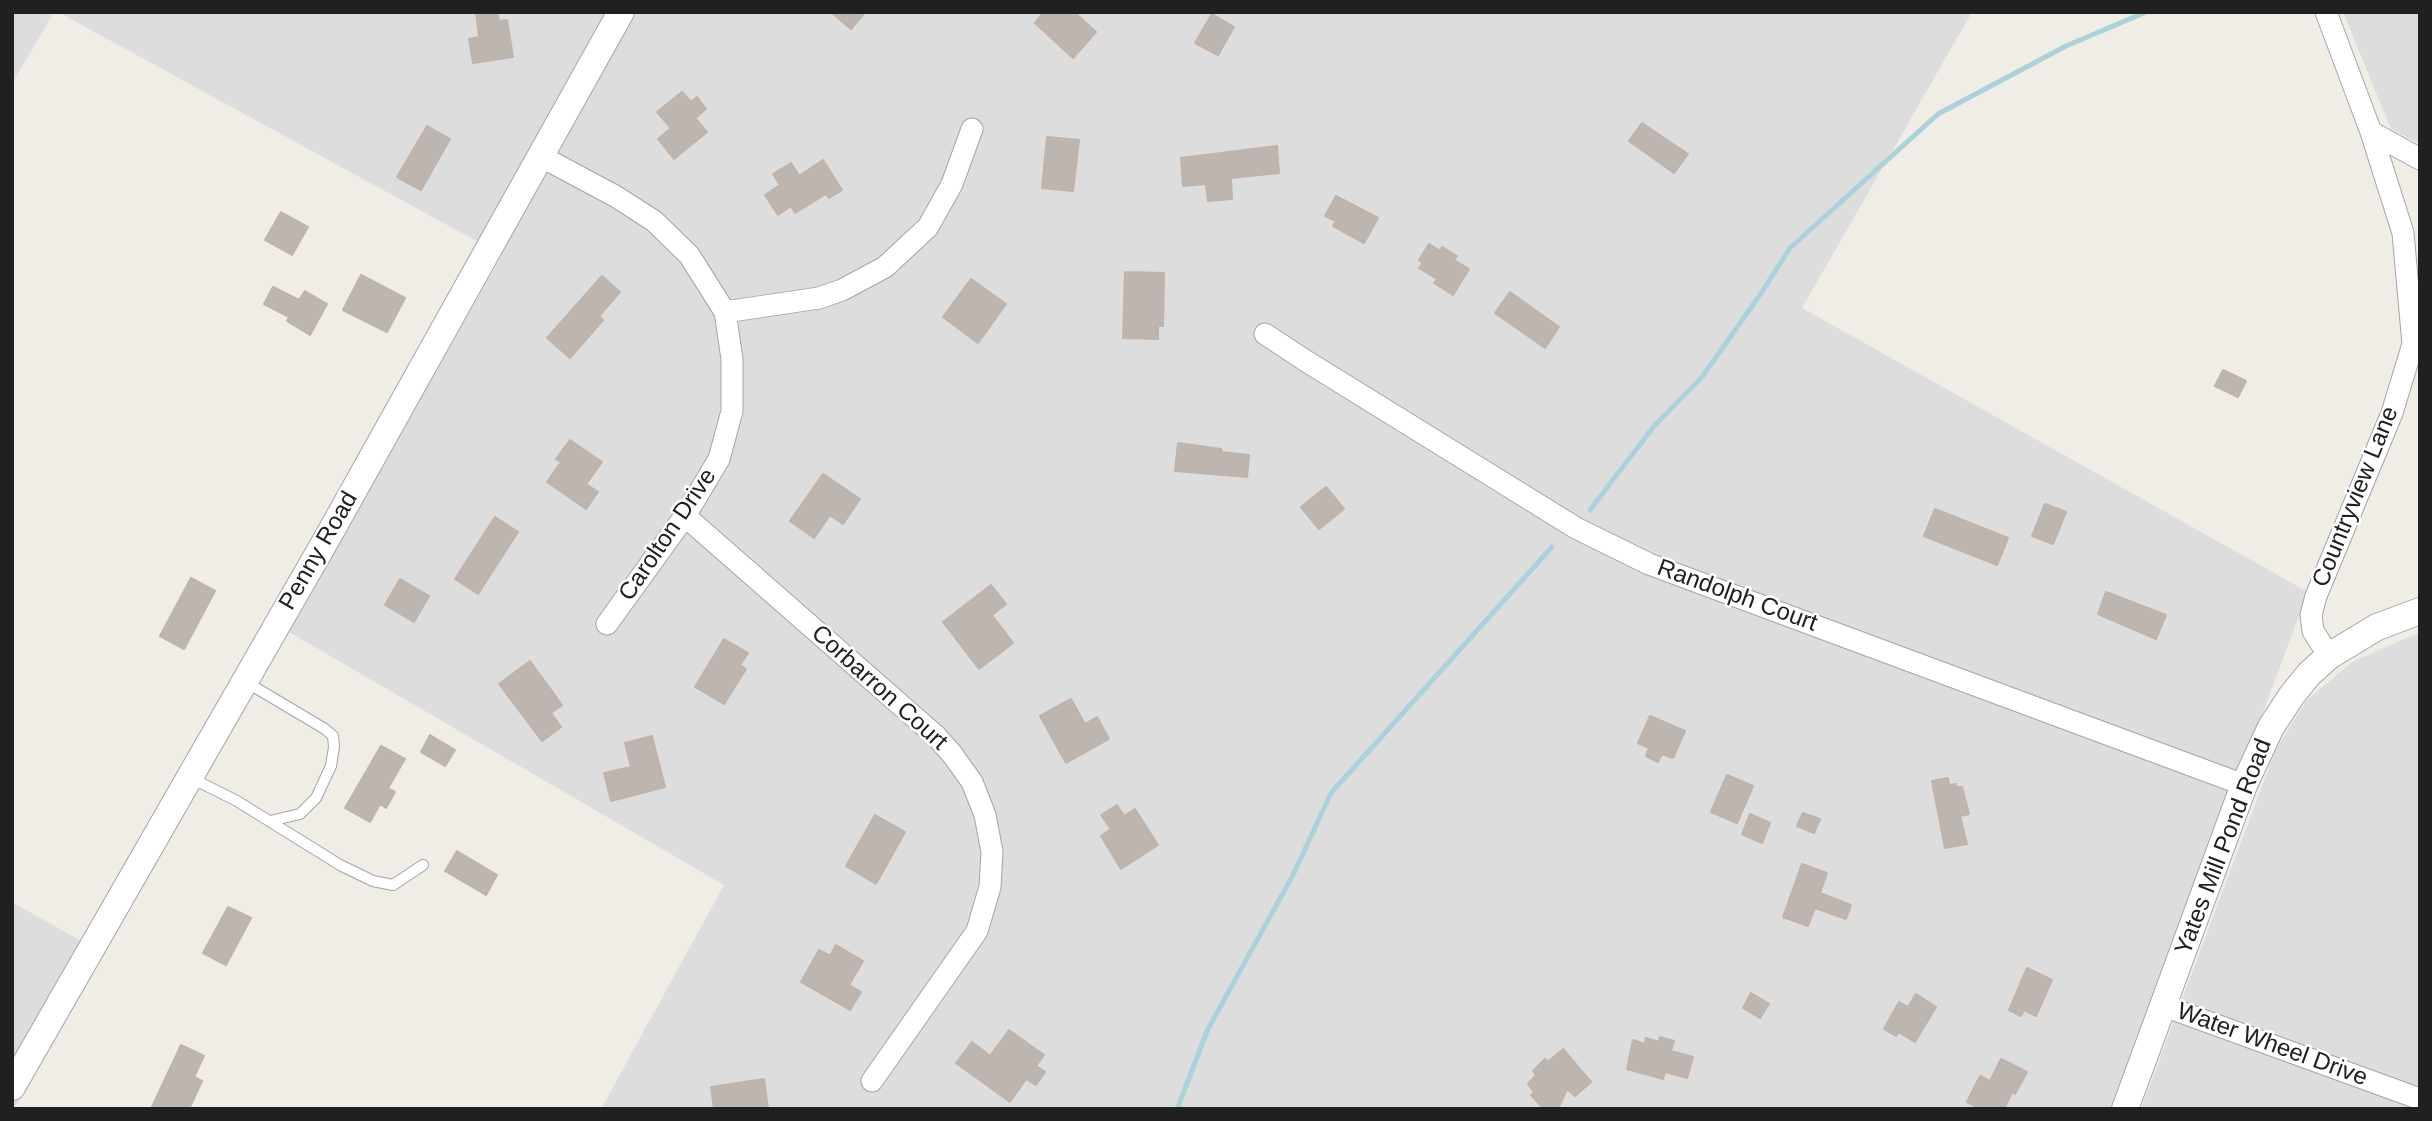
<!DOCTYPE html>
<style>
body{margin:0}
#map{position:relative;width:2432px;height:1121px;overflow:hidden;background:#f0ede7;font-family:Arial,sans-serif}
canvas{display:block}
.frame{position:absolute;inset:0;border:14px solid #202020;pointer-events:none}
</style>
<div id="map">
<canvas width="2432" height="1121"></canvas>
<div class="frame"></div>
</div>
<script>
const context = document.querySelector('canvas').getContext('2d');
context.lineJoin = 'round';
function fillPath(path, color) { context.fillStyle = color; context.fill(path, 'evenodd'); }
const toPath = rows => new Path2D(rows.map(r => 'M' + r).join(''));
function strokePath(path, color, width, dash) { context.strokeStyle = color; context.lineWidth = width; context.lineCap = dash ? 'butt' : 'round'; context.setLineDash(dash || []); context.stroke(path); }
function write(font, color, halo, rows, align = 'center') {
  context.font = font + ' Arial,sans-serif'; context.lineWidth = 5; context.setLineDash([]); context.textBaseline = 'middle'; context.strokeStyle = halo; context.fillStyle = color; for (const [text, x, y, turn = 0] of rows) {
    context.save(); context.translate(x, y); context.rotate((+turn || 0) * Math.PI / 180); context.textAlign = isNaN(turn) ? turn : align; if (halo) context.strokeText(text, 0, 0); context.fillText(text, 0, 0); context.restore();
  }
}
const residential = toPath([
 [12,12,54,12,12,84],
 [58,12,1972,12,1802,308,2308,592,2114,1109,601,1109,724,885,289,632,502,255],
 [2343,12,2420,12,2420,144,2391,129],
 [2420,632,2420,1109,2141,1109,2276,749,2306,701,2352,662],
 [12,902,104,954,14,1109,12,1109]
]);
const stream = toPath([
 [1590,510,1654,426,1702,377,1762,292,1790,248,1938,114,2066,46,2146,12],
 [1177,1109,1208,1029,1293,875,1331,793,1552,547]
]);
const building = toPath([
 [476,12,497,12,499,21,507,20,513,57,473,63,469,39,479,37,476,12],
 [831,12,865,12,851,29,831,12],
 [1044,12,1074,12,1096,32,1073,58,1035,23,1044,12],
 [1212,14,1234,27,1218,55,1195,43,1212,14],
 [682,92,691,102,697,97,706,109,695,118,707,132,674,159,658,139,671,128,657,112,682,92],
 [1642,123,1688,154,1674,173,1629,141,1642,123],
 [427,126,450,139,421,190,397,177,427,126],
 [1047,137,1079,140,1073,191,1042,188,1047,137],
 [1277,146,1279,173,1231,178,1232,199,1208,201,1206,184,1183,186,1181,158,1277,146],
 [823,160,842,190,829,198,826,194,795,213,791,206,778,215,765,195,780,185,773,174,791,163,799,176,823,160],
 [1336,196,1378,218,1364,243,1333,226,1336,221,1325,216,1336,196],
 [281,212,308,227,292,255,265,240,281,212],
 [1429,244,1440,251,1442,247,1457,256,1454,260,1469,269,1453,295,1434,283,1437,279,1419,268,1423,262,1419,260,1429,244],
 [1125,272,1164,273,1163,326,1158,326,1158,339,1123,338,1125,272],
 [361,275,405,298,387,332,343,310,361,275],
 [602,276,620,292,599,316,603,320,570,358,547,338,602,276],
 [971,279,1006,304,978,343,943,317,971,279],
 [273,287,299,300,305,291,327,304,310,335,287,321,289,317,264,304,273,287],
 [1510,292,1559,327,1545,348,1495,313,1510,292],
 [2223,370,2246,381,2238,397,2215,386,2223,370],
 [570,440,602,462,586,484,598,492,586,509,547,482,561,462,556,459,570,440],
 [1178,443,1221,449,1221,452,1249,455,1247,477,1175,471,1178,443],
 [823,474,860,499,843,524,830,515,814,538,790,521,823,474],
 [1326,487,1344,509,1319,529,1301,507,1326,487],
 [2045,504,2066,512,2053,544,2032,536,2045,504],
 [1935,509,2008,538,1997,565,1924,536,1935,509],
 [495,517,518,532,478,594,455,579,495,517],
 [191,578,215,591,184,649,160,636,191,578],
 [400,579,429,596,414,622,385,605,400,579],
 [991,585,1006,604,992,615,1013,643,979,669,943,622,991,585],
 [2106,592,2166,615,2156,639,2098,614,2106,592],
 [724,639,748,653,740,665,746,669,724,704,695,687,724,639],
 [530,661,562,705,551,713,561,727,542,741,499,684,530,661],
 [1071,699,1085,724,1097,717,1109,739,1066,763,1040,716,1071,699],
 [1650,716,1685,731,1673,758,1662,754,1658,762,1646,756,1649,748,1638,743,1650,716],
 [430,735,455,750,445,766,421,752,430,735],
 [652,736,665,787,611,801,604,773,631,767,625,743,652,736],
 [381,746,405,759,388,788,395,792,386,808,380,804,370,822,345,808,381,746],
 [1727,775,1753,786,1737,823,1711,812,1727,775],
 [1948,778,1949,785,1956,784,1955,787,1962,787,1969,814,1960,816,1967,844,1945,848,1932,781,1948,778],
 [1117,805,1124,816,1135,809,1158,845,1121,869,1101,836,1111,829,1101,815,1117,805],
 [1803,813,1820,819,1814,833,1797,826,1803,813],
 [1750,814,1770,823,1762,843,1742,834,1750,814],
 [875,815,905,832,876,884,846,866,875,815],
 [457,851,497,875,486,895,445,871,457,851],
 [1802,864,1827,873,1820,893,1851,905,1846,919,1815,908,1808,926,1783,917,1802,864],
 [228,907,251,918,226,965,203,953,228,907],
 [836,945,863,961,849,985,861,992,850,1010,801,982,819,950,830,956,836,945],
 [2027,968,2052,980,2036,1016,2024,1010,2021,1016,2009,1010,2027,968],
 [1751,993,1769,1004,1760,1018,1743,1008,1751,993],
 [1916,994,1936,1007,1915,1042,1898,1032,1896,1036,1884,1029,1899,1002,1908,1007,1916,994],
 [1009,1030,1044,1055,1036,1066,1045,1072,1036,1085,1026,1079,1010,1102,956,1063,972,1042,990,1056,1009,1030],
 [1660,1037,1674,1041,1671,1051,1693,1057,1687,1078,1665,1072,1663,1079,1627,1069,1633,1040,1645,1044,1646,1038,1659,1042,1660,1037],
 [181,1045,204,1056,194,1077,202,1081,189,1109,151,1109,181,1045],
 [1563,1049,1591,1082,1575,1096,1567,1089,1558,1109,1544,1109,1531,1095,1534,1092,1528,1084,1536,1075,1533,1071,1545,1059,1548,1062,1563,1049],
 [2001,1059,2027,1072,2015,1094,2012,1092,2004,1109,1981,1109,1967,1102,1980,1076,1990,1081,2001,1059],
 [764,1079,768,1109,714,1109,711,1087,764,1079]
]);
const service = toPath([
 [246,682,325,729,333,736,334,747,331,766,316,798,300,814,270,821],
 [189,777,237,801,340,865,373,881,393,885,423,865]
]);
const minor = toPath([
 [2326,12,2371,132,2403,233,2413,344,2392,413,2316,596,2311,615,2313,631,2329,656],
 [2371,132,2420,159],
 [542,157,615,196,654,221,689,255,725,312,732,359,732,411,719,459,685,516,607,624],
 [725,312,819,298,842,290,885,267,928,227,952,184,972,129],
 [1265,334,1306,361,1576,528,1649,564,2244,785],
 [685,516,936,736,952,754,972,782,985,815,992,852,990,887,977,931,872,1081],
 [2164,1006,2420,1099]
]);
const tertiary = toPath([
 [12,1087,330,533,621,12],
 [2125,1109,2244,785,2271,727,2292,695,2309,674,2329,656,2377,627,2420,611]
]);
const streetNames = [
 ["Countryview Lane",2356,497,-68],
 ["Carolton Drive",668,535,-56],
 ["Penny Road",319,551,-60],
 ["Randolph Court",1737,596,20],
 ["Corbarron Court",879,688,42],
 ["Yates Mill Pond Road",2224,847,-69],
 ["Water Wheel Drive",2272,1045,20]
];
fillPath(residential, '#dedddd');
strokePath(stream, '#abd1da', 5);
fillPath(building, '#bdb6b0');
strokePath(building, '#c1b3aa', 2);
strokePath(service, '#a4a4a4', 12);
strokePath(minor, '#a4a4a4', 23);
strokePath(tertiary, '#a4a4a4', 28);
strokePath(service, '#fff', 10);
strokePath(minor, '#fff', 21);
strokePath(tertiary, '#fff', 26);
write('24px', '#202020', '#fff', streetNames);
</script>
